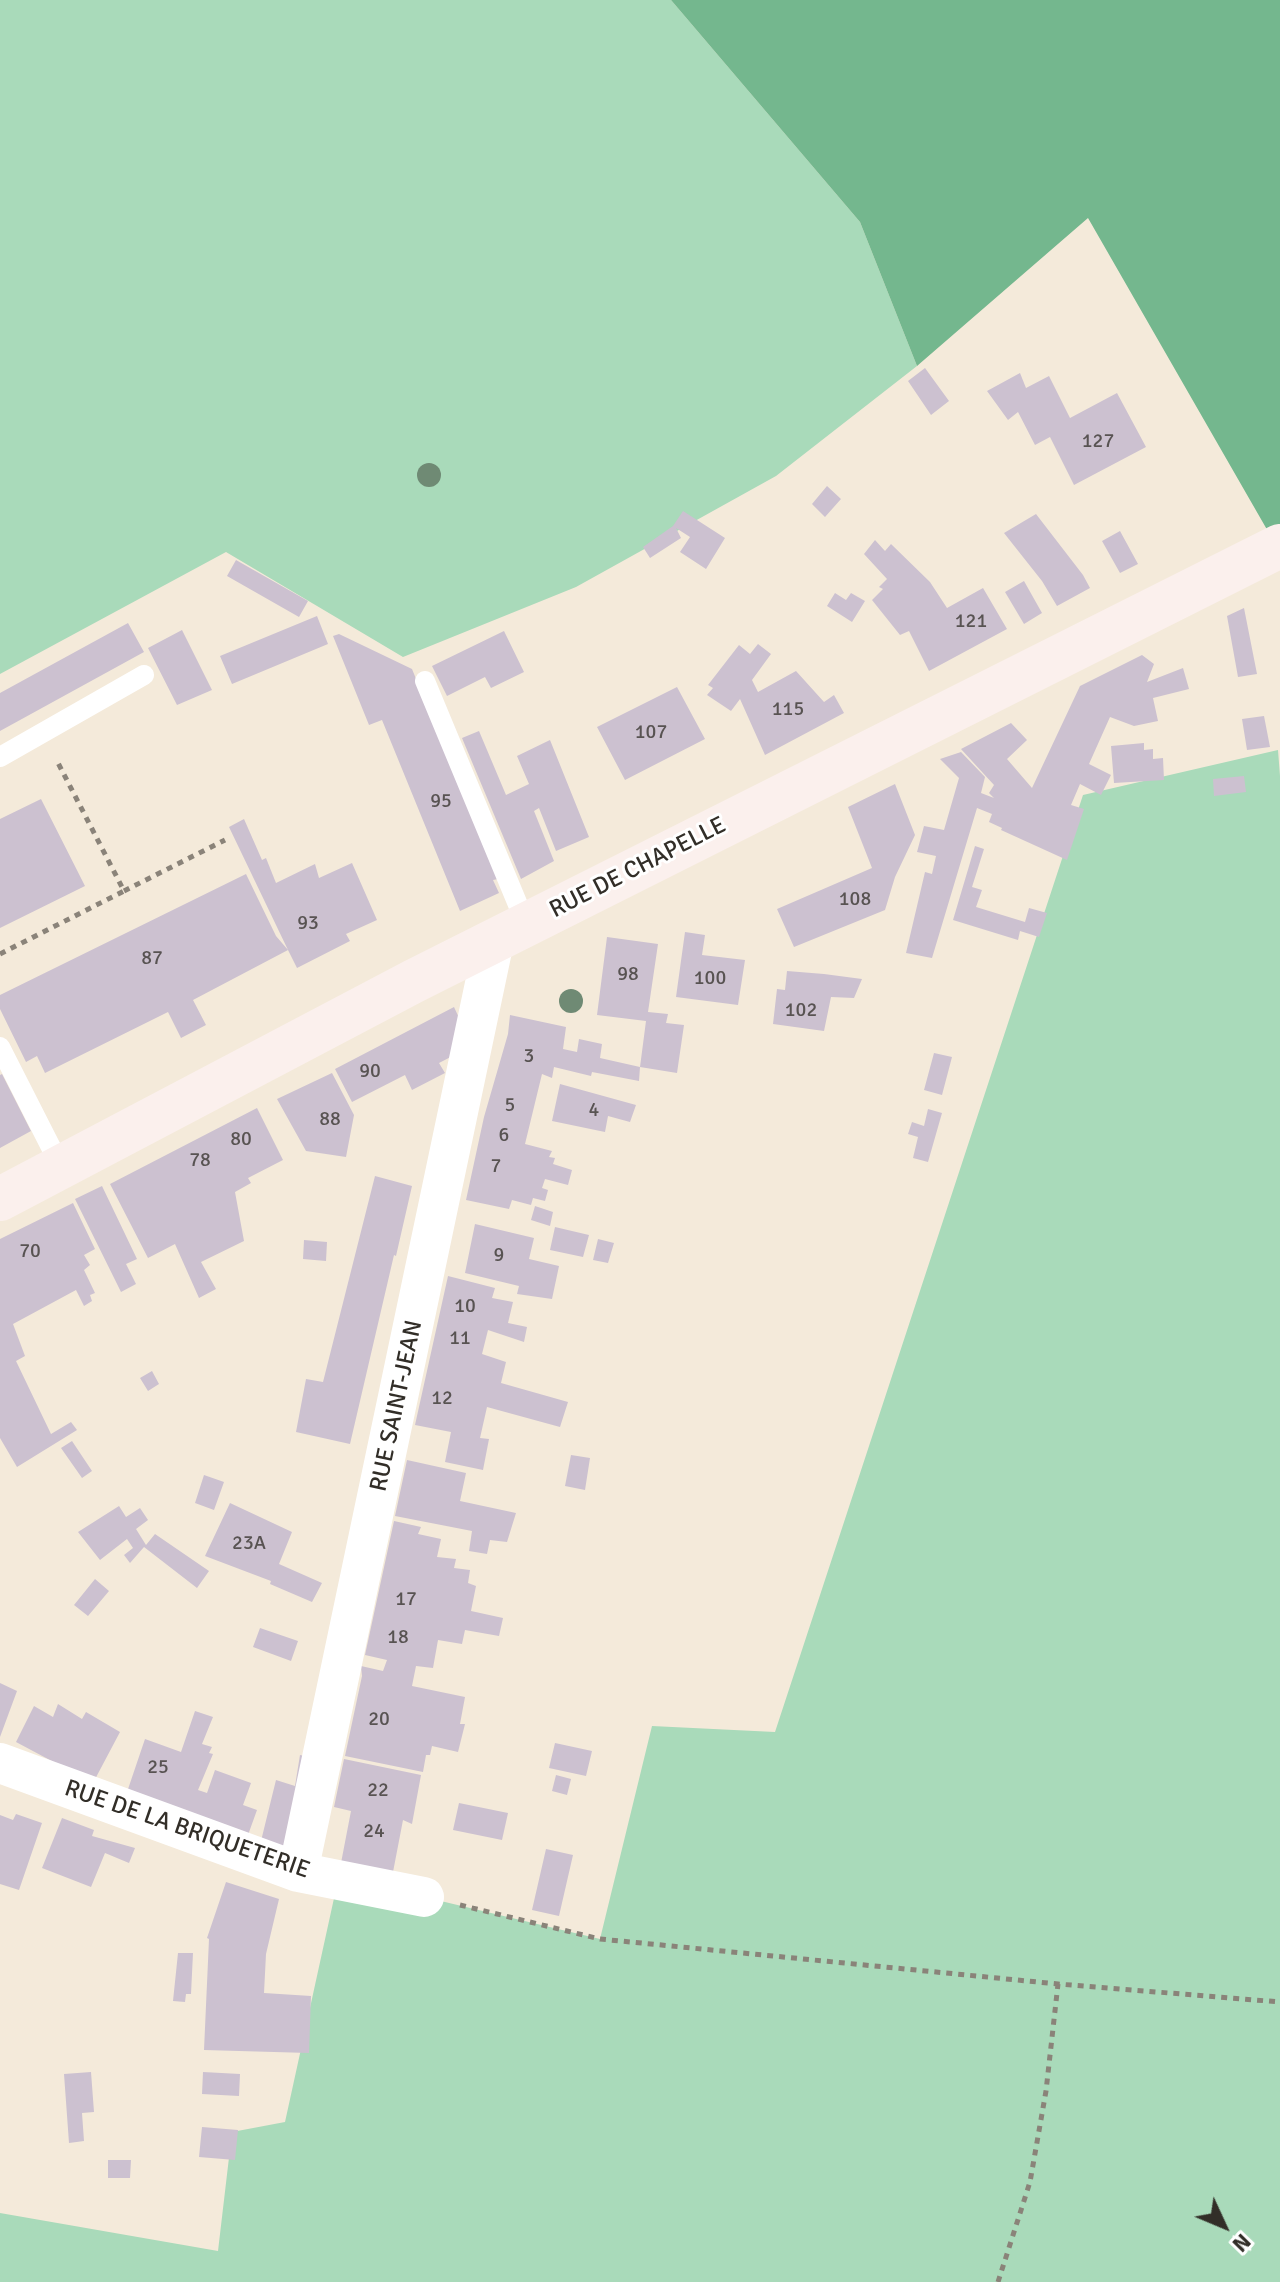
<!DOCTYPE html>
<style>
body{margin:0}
#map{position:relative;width:1280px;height:2282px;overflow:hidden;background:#f4eada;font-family:Signika,sans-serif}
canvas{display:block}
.north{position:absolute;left:1184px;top:2186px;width:80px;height:80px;-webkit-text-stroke:6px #fff;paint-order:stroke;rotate:134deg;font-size:22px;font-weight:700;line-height:32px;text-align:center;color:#322e28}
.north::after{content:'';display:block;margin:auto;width:28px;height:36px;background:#322e28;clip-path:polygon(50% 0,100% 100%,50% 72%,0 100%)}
</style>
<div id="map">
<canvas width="1280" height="2282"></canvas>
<div class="north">N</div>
</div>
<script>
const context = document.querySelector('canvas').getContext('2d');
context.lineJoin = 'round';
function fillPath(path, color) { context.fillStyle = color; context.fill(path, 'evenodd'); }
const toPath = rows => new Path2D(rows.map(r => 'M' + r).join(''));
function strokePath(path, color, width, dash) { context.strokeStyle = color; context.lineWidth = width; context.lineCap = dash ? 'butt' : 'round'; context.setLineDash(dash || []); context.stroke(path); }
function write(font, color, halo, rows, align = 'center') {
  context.font = font + ' Signika,sans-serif'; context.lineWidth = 6; context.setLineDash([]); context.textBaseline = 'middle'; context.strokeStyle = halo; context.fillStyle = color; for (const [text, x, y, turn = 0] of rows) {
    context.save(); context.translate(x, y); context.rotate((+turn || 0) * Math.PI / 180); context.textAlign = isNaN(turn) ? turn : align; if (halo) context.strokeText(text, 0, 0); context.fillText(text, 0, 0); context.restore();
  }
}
const green = toPath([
 [0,0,671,0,860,222,917,366,776,476,576,587,403,657,226,552,0,674],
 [1278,750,1280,776,1280,2282,0,2282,0,2213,218,2251,232,2132,285,2122,338,1880,424,1897,600,1939,652,1726,775,1732,1083,795]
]);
const forest = toPath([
 [671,0,1280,0,1280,546,1277,547,1088,218,917,366,860,222]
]);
const building = toPath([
 [925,368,949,401,931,415,908,381],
 [1020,373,1026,388,1049,376,1070,418,1117,393,1146,447,1074,485,1050,437,1035,445,1018,412,1008,420,987,391],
 [827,486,841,499,825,517,812,504],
 [683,511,725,538,706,569,680,552,690,537,676,528,681,538,650,558,643,547,673,526],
 [1036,514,1083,575,1090,588,1057,606,1042,581,1004,533],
 [1120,531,1138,564,1120,573,1102,541],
 [875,540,885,551,891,544,930,582,947,608,983,588,1007,629,929,671,909,631,900,635,872,600,883,589,879,587,887,579,864,554],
 [236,560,308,601,299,617,227,576],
 [1024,581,1042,613,1024,624,1005,592],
 [835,593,846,600,851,593,865,601,852,622,827,606],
 [1244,608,1257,674,1238,677,1227,616],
 [317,616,328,644,232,684,220,656],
 [128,623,144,652,0,731,0,693],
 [182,630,212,690,177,705,148,648],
 [504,631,524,672,491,688,485,677,447,696,432,666],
 [339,634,412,669,498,879,493,880,499,893,460,911,382,720,369,725,333,636],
 [758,644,771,654,752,680,758,692,796,671,824,702,834,695,844,713,765,755,740,699,731,711,707,695,713,688,708,685,739,645,750,654],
 [1142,655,1154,664,1147,682,1183,668,1189,689,1153,698,1158,721,1134,726,1110,717,1089,764,1111,775,1101,795,1080,784,1071,805,1084,809,1067,860,1001,830,1002,828,989,822,992,814,977,808,932,958,906,953,925,872,932,874,936,856,917,852,924,826,944,830,959,778,940,759,961,752,985,777,981,793,994,798,989,793,994,785,961,749,1011,723,1027,740,1007,759,1032,788,1080,686],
 [677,687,705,739,625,780,597,727],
 [1264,716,1270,747,1247,750,1242,719],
 [479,731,506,795,529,784,517,756,550,740,589,837,556,851,539,808,534,811,554,861,521,879,462,738],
 [1144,743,1144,750,1153,749,1153,759,1163,758,1164,780,1114,783,1111,746],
 [1244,776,1246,792,1214,796,1213,779],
 [895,784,915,835,895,877,885,910,794,947,777,909,872,868,848,807],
 [41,799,85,886,0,928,0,819],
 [244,819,262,860,266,858,276,883,315,864,319,878,352,863,377,920,346,934,350,941,297,968,288,950,193,1000,206,1025,181,1038,168,1012,45,1073,37,1056,26,1062,0,1009,0,995,246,874,276,936,288,950,229,827],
 [975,846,984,849,972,887,982,890,976,907,1025,922,1029,908,1047,913,1039,937,1020,931,1018,940,953,920],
 [685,932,705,935,702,955,745,960,738,1005,676,997],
 [607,937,658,944,648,1012,668,1014,666,1023,684,1025,677,1073,640,1067,646,1021,597,1015],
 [787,971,824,974,862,979,854,998,831,997,824,1031,773,1024,777,989,785,990],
 [454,1007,472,1046,439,1063,445,1073,412,1090,405,1075,352,1102,335,1069],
 [510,1015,566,1027,563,1049,577,1052,579,1039,602,1044,600,1058,640,1067,639,1081,592,1072,591,1076,554,1067,552,1078,542,1074,525,1144,552,1151,549,1157,555,1158,553,1164,572,1170,568,1185,545,1179,542,1188,548,1190,545,1201,533,1198,531,1205,512,1200,509,1209,466,1200,484,1117,508,1034],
 [934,1053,952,1057,942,1095,924,1090],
 [332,1073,354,1115,346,1157,306,1151,277,1099],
 [2,1074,31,1131,0,1148,0,1075],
 [560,1084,636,1105,630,1122,608,1116,605,1132,552,1121],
 [257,1108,283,1160,248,1178,251,1183,235,1192,244,1241,201,1262,216,1289,199,1298,175,1244,148,1258,110,1184],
 [928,1109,942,1113,928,1162,913,1158,918,1137,908,1134,912,1122,924,1126],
 [375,1176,412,1186,396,1256,394,1255,350,1444,296,1432,306,1379,323,1382],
 [102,1186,137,1259,126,1264,136,1284,121,1292,75,1199],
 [73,1203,95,1249,84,1255,90,1265,84,1270,95,1293,90,1295,92,1301,84,1306,76,1290,13,1324,25,1356,16,1361,51,1434,71,1422,77,1430,17,1467,0,1438,0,1239],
 [535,1206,553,1212,550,1226,531,1220],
 [475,1224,534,1238,529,1259,559,1266,552,1299,517,1294,519,1286,465,1273],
 [555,1227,589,1235,583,1257,550,1250],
 [598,1239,614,1243,608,1263,593,1260],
 [304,1240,327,1242,326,1261,303,1259],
 [448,1276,495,1288,492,1298,513,1302,508,1323,527,1327,524,1342,488,1330,482,1354,506,1362,501,1383,568,1402,560,1427,487,1407,480,1438,489,1439,483,1470,445,1462,451,1432,415,1425],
 [152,1371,159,1384,148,1391,140,1378],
 [72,1441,92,1471,82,1478,61,1448],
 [571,1455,590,1458,585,1490,565,1486],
 [407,1460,466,1473,460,1501,516,1513,507,1542,490,1540,487,1554,469,1551,472,1531,395,1516],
 [204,1475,224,1482,214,1510,195,1503],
 [230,1503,292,1532,279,1564,322,1583,312,1602,270,1584,271,1581,205,1556],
 [119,1506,126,1517,140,1508,148,1520,136,1529,146,1545,155,1534,209,1571,197,1588,144,1547,130,1563,124,1555,133,1548,127,1539,100,1560,78,1532],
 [394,1521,421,1527,418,1534,441,1539,437,1557,456,1559,454,1568,470,1570,468,1583,476,1586,471,1611,503,1618,499,1636,465,1630,462,1644,438,1640,433,1668,416,1666,412,1686,465,1697,460,1724,465,1724,458,1752,432,1746,430,1755,426,1755,423,1772,345,1756,362,1676,361,1666,383,1671,387,1660,365,1655],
 [95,1579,109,1591,88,1616,74,1605],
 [260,1628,298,1641,291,1661,253,1647],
 [0,1683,17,1691,0,1737],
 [58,1704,82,1719,86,1712,120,1732,93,1783,16,1742,34,1706,53,1717],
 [195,1711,213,1717,202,1744,212,1747,209,1753,213,1754,198,1790,207,1793,215,1770,251,1783,243,1805,257,1810,248,1835,126,1795,145,1739,181,1752],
 [555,1743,592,1751,586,1776,549,1768],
 [300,1755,314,1758,296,1849,261,1841,276,1780,295,1786],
 [344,1759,421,1775,412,1824,403,1820,393,1872,341,1863,351,1811,334,1807],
 [556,1775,571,1779,567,1795,552,1791],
 [459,1803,508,1813,502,1840,453,1830],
 [16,1814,42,1823,19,1890,0,1884,0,1815,13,1820],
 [62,1818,94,1830,92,1836,135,1848,129,1863,105,1853,91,1887,42,1868],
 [546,1849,573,1855,559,1916,532,1910],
 [226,1882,279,1899,266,1954,264,1993,311,1996,309,2053,204,2050,209,1939,207,1938],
 [178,1953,193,1953,191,1994,186,1994,185,2002,173,2001],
 [91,2072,94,2112,82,2113,84,2141,69,2143,64,2074],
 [203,2072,240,2074,239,2096,202,2094],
 [202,2127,238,2130,235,2160,199,2157],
 [108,2160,131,2160,130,2178,108,2178]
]);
const path = toPath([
 [124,891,225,840],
 [0,954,124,891,56,759],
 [460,1905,600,1939,1058,1984,1280,2002],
 [998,2282,1030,2182,1046,2091,1058,1984]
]);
const service = toPath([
 [425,681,526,924],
 [0,757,144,675],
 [0,1047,61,1167]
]);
const minor = toPath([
 [0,1763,298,1872,424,1897],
 [298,1872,494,941]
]);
const secondary = toPath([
 [0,1199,414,981,1280,546]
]);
const trees = [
 [429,475],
 [571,1001]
];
const numberNames = [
 ["127",1098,442],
 ["121",971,622],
 ["115",788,710],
 ["107",651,733],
 ["95",441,802],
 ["108",855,900],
 ["93",308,924],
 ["87",152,959],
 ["98",628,975],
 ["100",710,979],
 ["102",801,1011],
 ["3",529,1057],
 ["90",370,1072],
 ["5",510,1106],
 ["4",594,1111],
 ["88",330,1120],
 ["6",504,1136],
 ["80",241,1140],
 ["78",200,1161],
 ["7",496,1167],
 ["70",30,1252],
 ["9",499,1256],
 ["10",465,1307],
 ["11",460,1339],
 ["12",442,1399],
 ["23A",249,1544],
 ["17",406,1600],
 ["18",398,1638],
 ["20",379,1720],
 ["25",158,1768],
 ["22",378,1791],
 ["24",374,1832]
];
const streetNames = [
 ["RUE DE CHAPELLE",638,868,-27],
 ["RUE SAINT-JEAN",397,1406,-78],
 ["RUE DE LA BRIQUETERIE",187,1830,19]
];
fillPath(green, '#a9daba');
fillPath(forest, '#74b78e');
fillPath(building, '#ccc1d0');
strokePath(path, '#8a8379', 5, [6, 6]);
strokePath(service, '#fff', 20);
strokePath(minor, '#fff', 40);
strokePath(secondary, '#fbf0ed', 44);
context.fillStyle = '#6f8a74';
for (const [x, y] of trees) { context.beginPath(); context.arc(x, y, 12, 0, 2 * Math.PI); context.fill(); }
write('20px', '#585352', null, numberNames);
write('24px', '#322e28', '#fff', streetNames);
</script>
